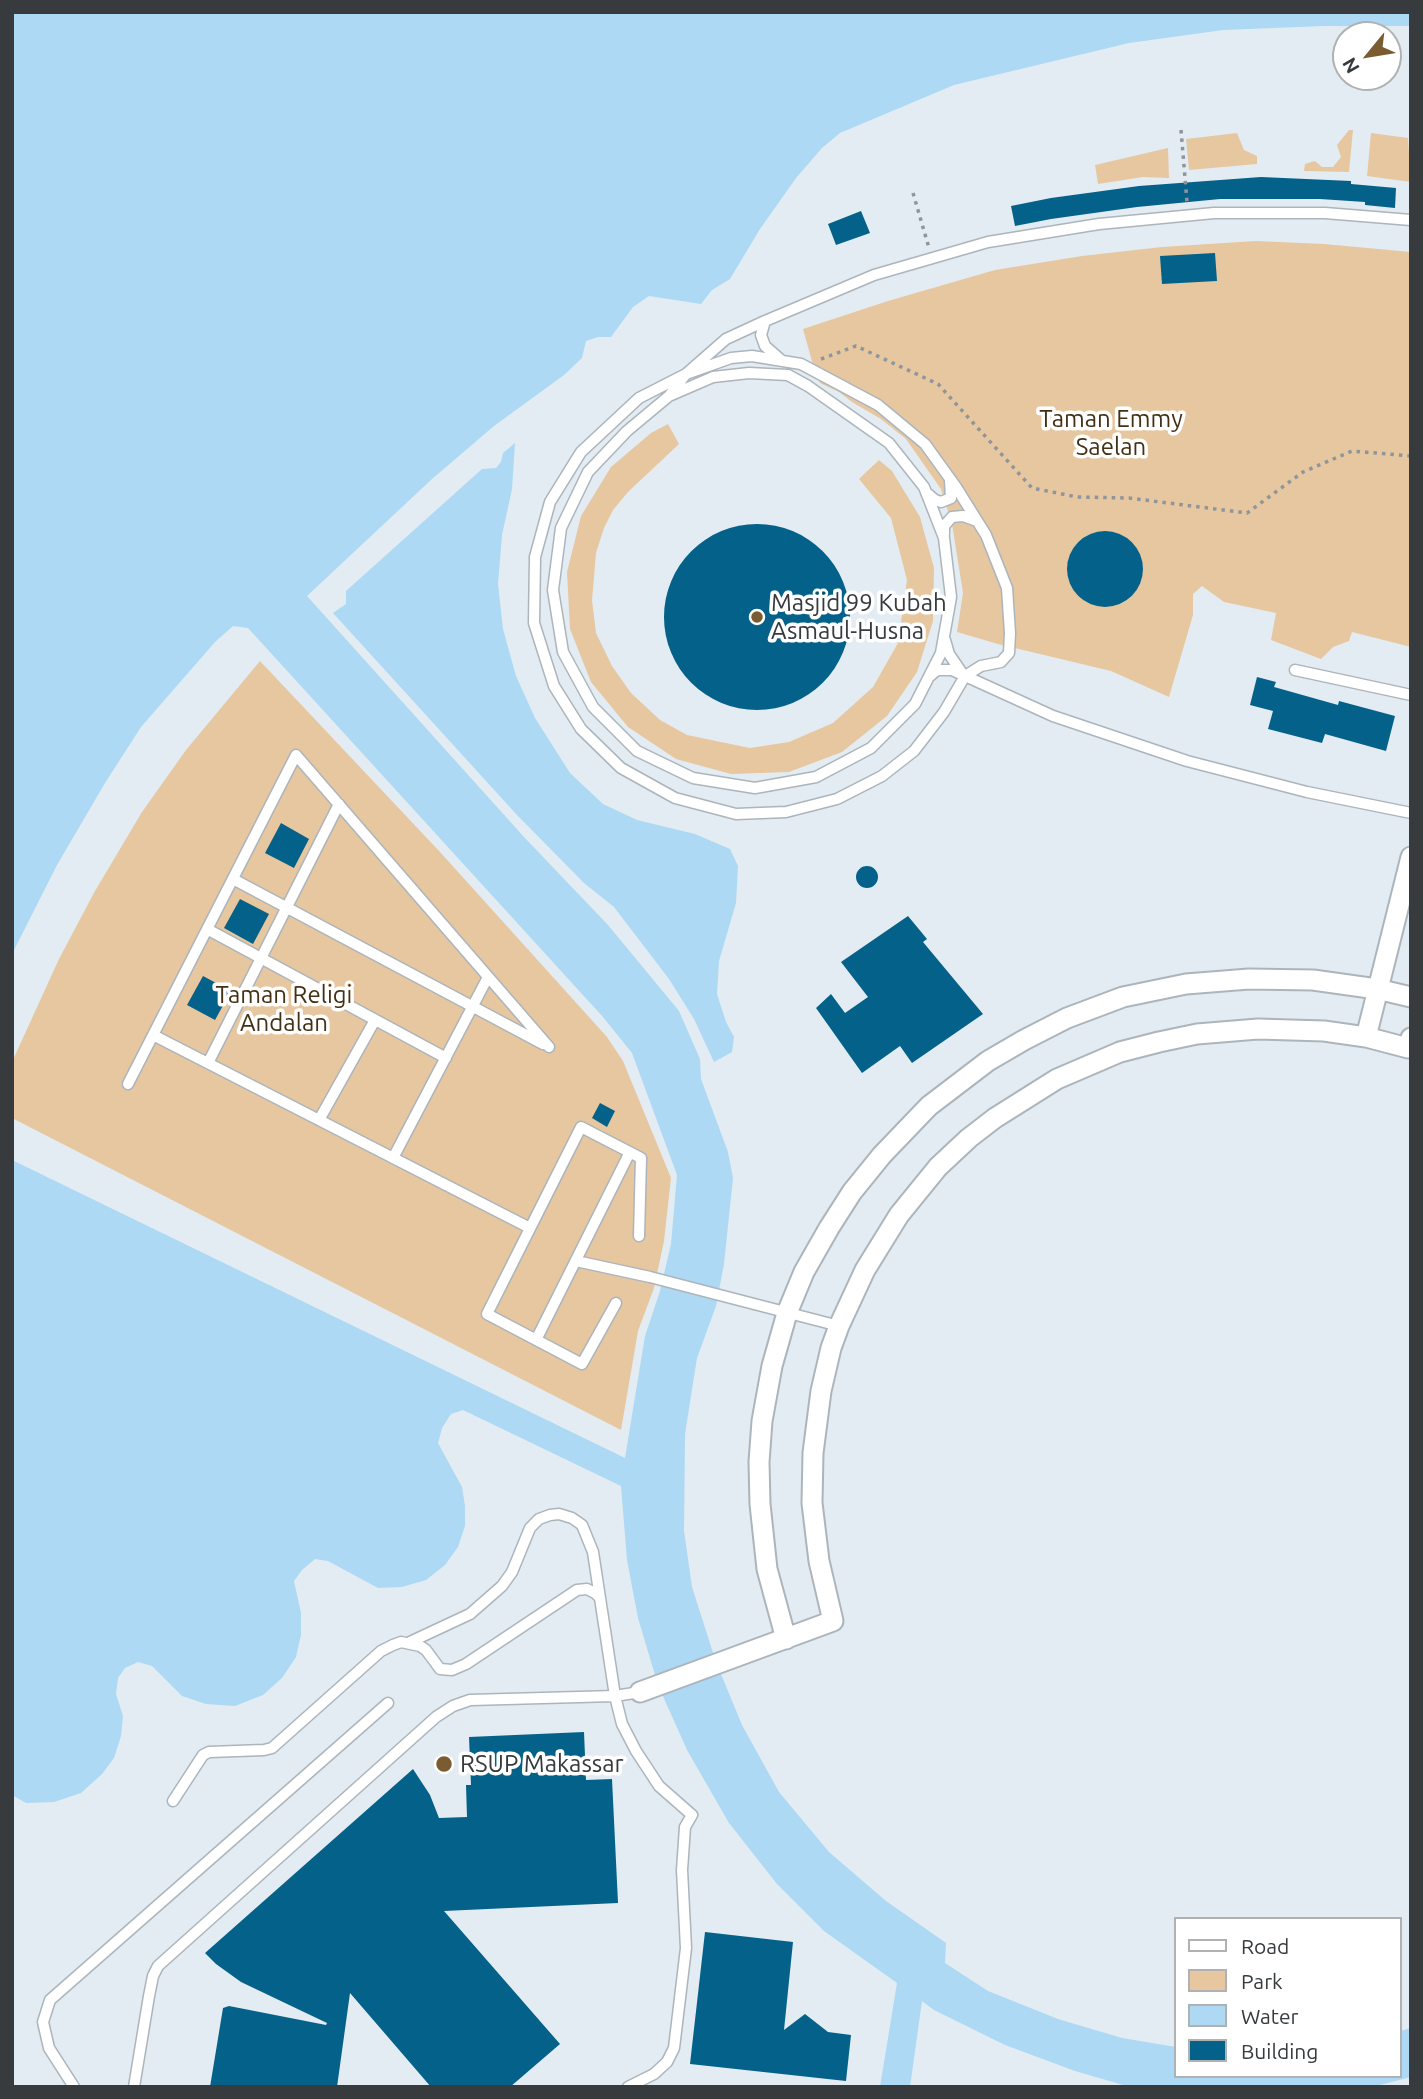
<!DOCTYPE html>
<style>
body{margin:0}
#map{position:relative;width:1423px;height:2099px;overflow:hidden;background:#e2ecf2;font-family:Ubuntu,sans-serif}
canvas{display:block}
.frame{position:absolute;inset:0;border:14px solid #373b3e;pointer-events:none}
.legend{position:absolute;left:1174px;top:1917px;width:228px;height:161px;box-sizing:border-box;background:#fff;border:2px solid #afb1b2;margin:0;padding:9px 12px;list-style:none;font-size:21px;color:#373b3e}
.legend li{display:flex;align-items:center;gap:14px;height:35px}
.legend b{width:35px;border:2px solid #afb1b2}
.north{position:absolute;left:1332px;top:21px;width:70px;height:70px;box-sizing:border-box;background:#fff;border:2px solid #afb1b2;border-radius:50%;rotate:240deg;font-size:19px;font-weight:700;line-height:28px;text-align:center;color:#373b3e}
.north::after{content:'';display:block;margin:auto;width:24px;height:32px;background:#7b5c31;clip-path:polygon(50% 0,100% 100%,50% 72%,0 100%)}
</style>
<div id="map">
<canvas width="1423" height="2099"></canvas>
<div class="frame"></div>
<ul class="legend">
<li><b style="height:9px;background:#fff"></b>Road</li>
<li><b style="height:19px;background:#e7c7a0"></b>Park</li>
<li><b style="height:19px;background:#add9f4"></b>Water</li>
<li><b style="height:19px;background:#046189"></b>Building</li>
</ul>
<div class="north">N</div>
</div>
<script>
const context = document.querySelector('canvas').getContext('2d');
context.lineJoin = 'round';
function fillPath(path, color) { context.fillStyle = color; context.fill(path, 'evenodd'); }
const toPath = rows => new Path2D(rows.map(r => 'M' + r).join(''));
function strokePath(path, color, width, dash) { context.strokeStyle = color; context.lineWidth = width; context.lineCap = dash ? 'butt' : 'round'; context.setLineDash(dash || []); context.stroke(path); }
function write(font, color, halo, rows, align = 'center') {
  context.font = font + ' Ubuntu,sans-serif'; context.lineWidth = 7; context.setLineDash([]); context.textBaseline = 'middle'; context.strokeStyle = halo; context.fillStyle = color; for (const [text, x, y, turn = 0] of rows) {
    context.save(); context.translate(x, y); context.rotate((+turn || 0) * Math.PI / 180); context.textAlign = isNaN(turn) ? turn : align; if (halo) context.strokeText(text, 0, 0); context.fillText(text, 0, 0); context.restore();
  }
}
const green = toPath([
 [1349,130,1353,130,1349,172,1304,171,1305,164,1315,161,1322,167,1333,167,1341,157,1337,145],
 [1237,133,1244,150,1257,156,1257,164,1189,170,1186,139],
 [1371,133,1408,138,1411,182,1367,176],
 [1168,148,1169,178,1143,177,1098,184,1095,165],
 [1256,241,1324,244,1411,252,1411,647,1352,632,1349,641,1333,647,1321,659,1271,640,1276,613,1224,602,1202,586,1193,594,1193,615,1169,697,1111,671,998,644,957,632,963,593,952,524,941,489,906,439,881,419,852,402,839,392,820,383,815,372,803,329,888,301,995,270,1082,256,1162,247],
 [668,424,679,444,628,492,613,510,604,528,596,553,592,600,596,633,612,666,631,693,660,720,687,735,750,748,789,742,833,723,873,687,898,643,907,580,891,518,859,479,879,460,892,471,920,517,934,568,933,621,917,672,887,716,842,752,789,772,731,774,676,759,628,727,591,682,570,629,567,572,581,516,611,467,651,433],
 [260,661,440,852,607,1037,623,1061,671,1178,664,1241,654,1288,638,1331,621,1430,12,1118,12,1062,59,959,95,891,142,812,186,750]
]);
const water = toPath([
 [12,12,1411,12,1411,26,1324,26,1223,30,1129,43,954,85,840,133,822,148,796,178,760,229,730,279,712,290,701,304,649,296,633,307,611,337,598,337,586,341,582,358,564,375,494,426,432,479,307,596,524,837,608,925,679,1011,700,1059,701,1079,728,1152,733,1178,724,1264,716,1306,697,1358,685,1434,684,1531,692,1587,716,1662,742,1725,779,1792,829,1852,886,1901,946,1943,945,1963,988,1991,1058,2019,1122,2038,1176,2047,1176,2076,1400,2076,1400,2031,1411,2028,1411,2077,1372,2087,1130,2087,1075,2071,1005,2045,934,2010,922,2001,910,2087,880,2087,897,1983,824,1931,777,1884,729,1823,687,1750,658,1685,638,1618,627,1560,621,1486,463,1410,451,1414,442,1428,438,1443,462,1487,465,1506,465,1526,458,1547,445,1565,426,1580,402,1587,378,1588,328,1561,315,1559,302,1570,294,1581,301,1613,301,1635,296,1657,282,1678,263,1695,235,1706,206,1704,182,1696,152,1666,138,1662,125,1668,118,1678,116,1694,123,1716,121,1736,114,1758,102,1774,81,1793,54,1802,26,1803,12,1795,12,1160,625,1458,645,1336,660,1291,671,1244,677,1175,632,1053,603,1017,248,628,233,626,215,642,141,727,105,783,57,865,12,954],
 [515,443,512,489,502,535,498,584,503,629,516,676,535,718,570,773,603,804,637,820,695,834,730,849,738,866,736,903,719,961,717,994,726,1022,734,1037,732,1052,714,1062,694,1019,669,979,614,907,584,883,517,815,333,613,346,604,346,591,482,469,496,468,501,462,503,453]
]);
const building = toPath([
 [1261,177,1351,181,1351,184,1396,188,1395,208,1365,205,1365,202,1320,199,1220,199,1137,207,1051,219,1015,226,1011,206,1051,198,1139,186],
 [861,211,870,233,836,245,828,224],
 [1215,253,1217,281,1162,284,1160,256],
 '664 617a93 93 0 1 1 186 0a93 93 0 1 1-186 0Z',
 '1067 569a38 38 0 1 1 76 0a38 38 0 1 1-76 0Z',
 [1257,677,1276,682,1274,687,1338,705,1339,701,1395,716,1386,751,1325,734,1322,743,1268,729,1273,711,1250,705],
 [281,823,309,839,294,868,265,853],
 '856 877a11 11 0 1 1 22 0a11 11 0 1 1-22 0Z',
 [240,899,269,914,253,944,224,928],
 [908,916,927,939,923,942,983,1014,912,1063,900,1046,862,1073,816,1008,831,994,845,1013,868,997,841,962],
 [203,976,231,991,215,1020,187,1005],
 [600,1103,615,1111,607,1127,592,1118],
 [584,1732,586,1780,612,1779,618,1903,444,1911,560,2044,510,2087,431,2087,350,1993,337,2087,210,2087,223,2008,229,2006,326,2025,327,2023,241,1982,216,1964,205,1953,413,1769,430,1795,439,1818,467,1817,466,1785,471,1785,469,1737],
 [705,1932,793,1942,784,2030,805,2014,828,2032,851,2035,846,2081,690,2064]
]);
const path = toPath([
 [1181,130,1187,202],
 [913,193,929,248],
 [821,359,856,346,938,384,1032,488,1077,497,1129,498,1247,513,1303,472,1352,451,1411,456]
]);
const service = toPath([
 [765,321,761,335,765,346,781,360],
 [752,356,801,364,878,405,925,444,956,487,986,535,1007,588,1010,633,1009,653,1001,662,981,666,965,676,944,712,914,751,882,776,837,799,786,812,736,814,675,798,621,768,581,729,554,686,534,623,535,557,550,502,581,452,639,398,686,374,731,358,752,356],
 [669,396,713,377,749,373,788,375,808,386,889,443,924,487,944,538,951,597,941,653,915,704,871,748,816,777,755,788,693,778,637,751,593,707,563,652,553,590,561,528,588,472,627,431,669,396,686,374,726,339,765,321,874,275,988,242,1099,224,1214,213,1325,213,1411,220],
 [928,494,935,500,941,502,951,498,950,481],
 [944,534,944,526,952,517,963,516,977,521],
 [945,640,949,654,962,673],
 [1295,670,1411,695],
 [930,676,937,670,952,670,1053,716,1187,761,1307,792,1411,813],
 [233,879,543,1044],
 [207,929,446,1058],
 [153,1035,530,1228],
 [208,1063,339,804],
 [128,1084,296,755,549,1047],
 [319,1120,375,1020],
 [393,1158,488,977],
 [576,1261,650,1277,839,1326],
 [616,1303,582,1364,487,1314,581,1127,641,1158,639,1236],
 [536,1340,630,1152],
 [410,1642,470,1614,502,1586,512,1572,530,1528,539,1519,550,1515,559,1514,572,1518,582,1525,593,1552,600,1598],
 [173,1801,203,1755,209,1752,264,1750,272,1748,381,1651,393,1645,401,1642,420,1646,426,1650,440,1669,452,1670,466,1664,577,1590,587,1589,595,1593,600,1598,615,1696,622,1724,636,1751,659,1786,692,1815,685,1827,682,1870,686,1948,674,2048,667,2062,654,2074,628,2087],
 [74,2087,49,2048,43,2022,50,2000,388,1703],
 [134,2087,149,1996,153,1976,158,1966,436,1717,453,1706,470,1700,615,1696,640,1692]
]);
const minor = toPath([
 [1366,1037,1411,857],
 [786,1639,767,1569,760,1504,759,1462,762,1421,772,1366,787,1313,804,1272,829,1228,852,1192,882,1155,929,1106,988,1061,1024,1040,1067,1018,1123,997,1186,984,1249,979,1313,980,1377,989,1411,997],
 [640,1692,833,1621,819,1561,812,1503,813,1453,821,1391,831,1348,839,1326,865,1270,899,1215,938,1167,969,1138,995,1118,1057,1079,1120,1052,1159,1042,1197,1034,1258,1029,1324,1031,1366,1037,1408,1048,1411,1038]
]);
const markers = [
 [757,617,7,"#7b5c31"],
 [444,1764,9,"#7b5c31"]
];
const parkNames = [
 ["Taman Emmy",1111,419],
 ["Saelan",1111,447],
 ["Taman Religi",284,995],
 ["Andalan",284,1023]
];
const poiNames = [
 ["Masjid 99 Kubah",771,603],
 ["Asmaul-Husna",771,631],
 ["RSUP Makassar",460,1764]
];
fillPath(green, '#e7c7a0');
fillPath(water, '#add9f4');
fillPath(building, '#046189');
strokePath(service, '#acb5bb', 13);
strokePath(minor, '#acb5bb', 23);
strokePath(path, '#8f969b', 3.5, [3.5, 5]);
strokePath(service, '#fff', 10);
strokePath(minor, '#fff', 19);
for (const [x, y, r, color] of markers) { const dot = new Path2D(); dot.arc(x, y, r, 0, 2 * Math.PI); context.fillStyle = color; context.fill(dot); strokePath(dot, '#fff', 2.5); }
write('24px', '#443014', '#fff', parkNames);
write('24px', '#373b3e', '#fff', poiNames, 'left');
</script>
